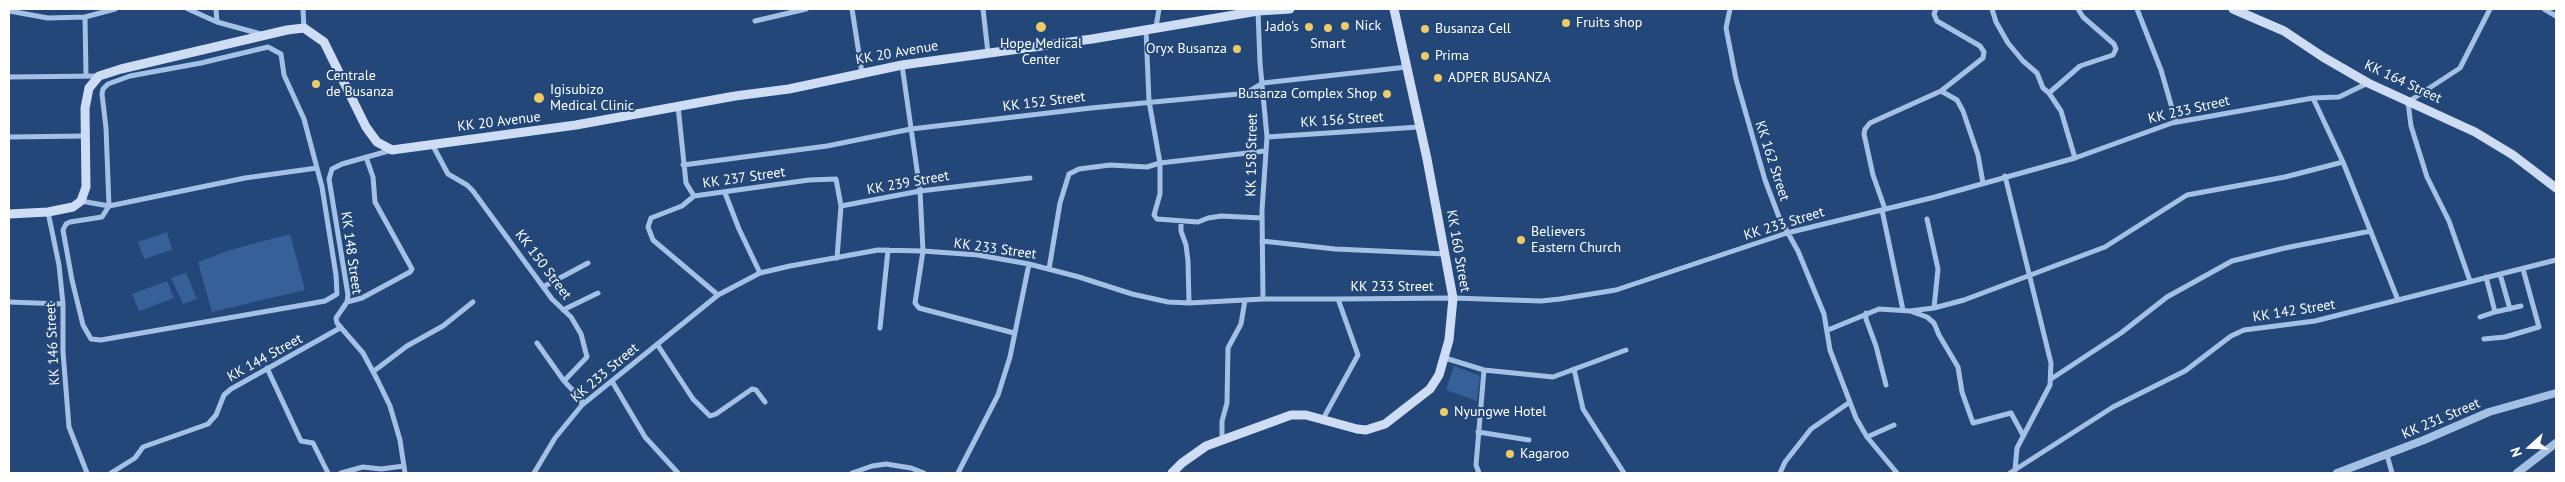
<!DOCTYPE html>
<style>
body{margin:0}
#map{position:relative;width:2565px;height:482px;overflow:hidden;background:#234779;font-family:"PT Sans",sans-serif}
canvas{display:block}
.frame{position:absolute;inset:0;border:10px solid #fff;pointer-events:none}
.north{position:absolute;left:2505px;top:422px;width:50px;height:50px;-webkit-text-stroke:4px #234779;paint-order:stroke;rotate:250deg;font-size:14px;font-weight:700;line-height:20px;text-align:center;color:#fff}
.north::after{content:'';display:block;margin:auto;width:18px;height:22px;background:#fff;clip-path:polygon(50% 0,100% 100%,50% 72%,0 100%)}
</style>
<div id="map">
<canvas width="2565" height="482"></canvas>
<div class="frame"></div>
<div class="north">N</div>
</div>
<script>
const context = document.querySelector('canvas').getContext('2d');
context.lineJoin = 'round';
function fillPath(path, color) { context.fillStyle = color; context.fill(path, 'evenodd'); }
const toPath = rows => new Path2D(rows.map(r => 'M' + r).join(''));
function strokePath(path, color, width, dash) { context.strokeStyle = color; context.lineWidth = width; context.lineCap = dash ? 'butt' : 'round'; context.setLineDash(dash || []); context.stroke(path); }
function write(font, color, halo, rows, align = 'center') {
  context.font = font + ' "PT Sans",sans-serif'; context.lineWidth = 4; context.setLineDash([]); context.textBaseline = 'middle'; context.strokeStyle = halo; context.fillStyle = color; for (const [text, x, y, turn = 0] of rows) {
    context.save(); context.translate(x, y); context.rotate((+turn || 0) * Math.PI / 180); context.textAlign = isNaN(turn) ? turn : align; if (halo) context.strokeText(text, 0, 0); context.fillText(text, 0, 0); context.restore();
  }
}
const green = toPath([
 [167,232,172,250,144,259,138,242],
 [290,234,305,290,212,312,198,262,230,250],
 [186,273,197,299,183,304,171,278],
 [167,281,174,298,139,311,132,294],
 [1454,366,1480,376,1477,401,1446,390]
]);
const minor = toPath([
 [188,9,217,22,261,34],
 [216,9,217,22],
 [303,9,304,28],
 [852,9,862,73],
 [983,9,988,53],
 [1730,9,1726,28,1736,79,1765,180,1779,217,1798,251,1824,314,1830,350,1856,418,1867,437,1897,473],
 [1992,9,1996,22,2008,43,2023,61,2037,73,2043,88,2049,93],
 [2137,9,2161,70,2176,122],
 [2544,9,2556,16],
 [9,11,48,18,85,17,115,9],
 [1258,11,1260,63,1267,137,1262,210,1263,299],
 [85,17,86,76],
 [755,21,806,9],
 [1156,27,1159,9],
 [1146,30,1149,101,1160,163,1265,151],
 [268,47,281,54,284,75,304,119,322,187,336,275,337,294,325,301,303,305,101,340,91,339,83,325,72,280,63,230,66,224,70,222,102,217,109,206,106,128,102,94,103,89,108,84,130,76,201,63,268,47],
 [902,65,920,191,923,251,915,303,919,308,1014,333],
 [9,77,98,76],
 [1941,91,1957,100,1963,111,1978,155,1983,183],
 [2313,98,2343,162,2398,300],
 [678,106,686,183,694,196],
 [9,137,85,136],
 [1267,137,1419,127],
 [432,144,448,174,467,185,473,191,552,299,571,317,581,334,587,357,564,381,581,399,582,405],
 [392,150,342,164,332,169,329,179,348,295,347,302,336,318,337,323,363,353,378,381,390,406,400,440,405,473],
 [2075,158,2061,111,2049,93,2080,66,2113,55,2116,49,2114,44,2083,17,2078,9],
 [683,165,827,146,911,129,1091,108,1238,94,1248,92,1263,83,1407,67],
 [2005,176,2051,363,2050,385,2017,448,2015,470],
 [725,193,739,229,760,273],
 [81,201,109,206,245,178,317,168],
 [1885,209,1873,175,1864,134,1865,129,1870,123,1941,91,1983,58,1984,52,1980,46,1937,21,1934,14,1936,9],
 [1882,210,1903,310],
 [48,212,59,265,63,304,63,352,69,427,87,473],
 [1927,219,1938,269,1934,308],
 [1181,221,1181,231,1186,245,1188,261,1189,303],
 [1262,241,1335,249,1445,254],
 [837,258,841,206,920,191,1030,178],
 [1049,269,1060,203,1069,174,1079,169,1110,165,1147,167,1160,163,1160,194,1154,215,1157,219,1198,222,1208,218,1221,216,1262,218],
 [2500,274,2510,309],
 [2470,281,2449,221,2427,177,2411,126,2408,102,2460,68,2490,9],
 [543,287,588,263],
 [718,295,653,240,648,227,651,218,682,206,694,196,809,180,836,179,841,206],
 [9,302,63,304],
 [347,302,362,298,410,272,412,269,375,202,373,177,366,157],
 [563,310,598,293],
 [1910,311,1934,308,1964,300,2105,247,2187,195,2285,177,2343,162],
 [2495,312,2521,306],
 [1866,313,1866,319,1876,346,1886,385],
 [2480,317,2495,312,2486,277],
 [880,328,888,250],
 [1828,330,1879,309,1910,311,1927,317,1934,323,1939,335,1958,367,1962,392,1973,423,2011,413,2023,435],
 [2484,339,2505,337,2539,327,2523,269],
 [537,343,564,381],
 [657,344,693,399,710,416,716,414,752,389,756,390,765,402],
 [1445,358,1484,370,1476,465,1479,473],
 [267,368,301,441,313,443,328,473],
 [1574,369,1583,409,1624,473],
 [1484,370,1553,377,1626,350],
 [374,371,407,346,443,326,473,302],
 [2051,379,2121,333,2167,297,2232,261,2285,248,2371,231],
 [613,383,645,437,678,473],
 [1323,419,1358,355,1338,299],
 [1478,432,1529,440],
 [1867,437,1894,425],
 [1222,440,1222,421,1227,403,1228,348,1241,324,1245,300],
 [2387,455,2392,473],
 [111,473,135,458,143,447,208,424,216,415,224,395,231,389,340,328],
 [341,473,363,467,381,469,404,466],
 [534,473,555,438,582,405,686,321,718,295,760,273,790,266,878,250,923,251,978,255,1029,264,1079,277,1132,294,1168,302,1189,303,1263,299,1338,299,1453,298,1541,301,1560,299,1616,290,1787,233,1935,197,2075,158,2172,123,2313,98,2339,97,2368,83],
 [852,473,872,466,886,464,911,468,924,473],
 [958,473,998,395,1010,357,1029,264],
 [1780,473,1785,462,1811,429,1850,402],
 [2010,473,2113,407,2185,371,2231,336,2244,330,2315,321,2556,260]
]);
const tertiary = toPath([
 [2337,473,2424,440,2489,412,2556,393],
 [2517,473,2556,443]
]);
const secondary = toPath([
 [2233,9,2284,31,2323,57,2368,83,2475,132,2513,155,2556,188],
 [9,214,48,212,73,207,81,201,86,187,85,108,89,88,99,76,121,69,287,30,304,28,324,42,366,127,377,142,392,150,576,125,735,96,789,89,902,65,1092,39,1258,11,1290,9],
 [1172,473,1182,463,1206,446,1291,415,1306,415,1357,429,1366,430,1385,424,1430,389,1439,375,1449,340,1453,298,1427,159,1394,9]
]);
const markers = [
 [1566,23,5,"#efcb67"],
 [1345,26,5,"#efcb67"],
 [1041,27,6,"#efcb67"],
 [1309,27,5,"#efcb67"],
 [1328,28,5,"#efcb67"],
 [1425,29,5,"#efcb67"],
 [1237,49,5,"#efcb67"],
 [1425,56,5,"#efcb67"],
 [1438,78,5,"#efcb67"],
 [316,84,5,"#efcb67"],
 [1387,94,5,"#efcb67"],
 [539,98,6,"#efcb67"],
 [1521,240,5,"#efcb67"],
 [1444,412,5,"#efcb67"],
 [1510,454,5,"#efcb67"]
];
const poiNames = [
 ["Fruits shop",1576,23],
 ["Nick",1355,26],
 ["Jado's",1299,27,"right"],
 ["Busanza Cell",1435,29],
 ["Hope Medical",1041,44,"center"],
 ["Center",1041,60,"center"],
 ["Smart",1328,44,"center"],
 ["Oryx Busanza",1227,49,"right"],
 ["Prima",1435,56],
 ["Centrale",326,76],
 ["de Busanza",326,92],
 ["ADPER BUSANZA",1448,78],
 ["Igisubizo",550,90],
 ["Medical Clinic",550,106],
 ["Busanza Complex Shop",1377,94,"right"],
 ["Believers",1531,232],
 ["Eastern Church",1531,248],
 ["Nyungwe Hotel",1454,412],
 ["Kagaroo",1520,454]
];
const streetNames = [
 ["KK 20 Avenue",897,53,-10],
 ["KK 164 Street",2403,82,25],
 ["KK 152 Street",1044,102,-7],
 ["KK 233 Street",2189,110,-13],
 ["KK 156 Street",1342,120,-4],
 ["KK 20 Avenue",499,122,-7],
 ["KK 158 Street",1252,155,-89],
 ["KK 162 Street",1772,161,72],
 ["KK 237 Street",744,178,-8],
 ["KK 239 Street",908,183,-10],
 ["KK 233 Street",1784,224,-17],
 ["KK 233 Street",995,249,8],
 ["KK 160 Street",1458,251,80],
 ["KK 148 Street",351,253,82],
 ["KK 150 Street",543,265,53],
 ["KK 233 Street",1392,287],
 ["KK 142 Street",2294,311,-9],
 ["KK 146 Street",53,344,-93],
 ["KK 144 Street",265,358,-29],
 ["KK 233 Street",605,373,-40],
 ["KK 231 Street",2441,419,-23]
];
fillPath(green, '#366097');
strokePath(minor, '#a4c0e4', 5);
strokePath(tertiary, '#a4c0e4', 8);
strokePath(secondary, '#ceddf4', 9);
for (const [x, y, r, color] of markers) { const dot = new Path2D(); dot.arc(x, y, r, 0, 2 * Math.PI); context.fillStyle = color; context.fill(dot); strokePath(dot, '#234779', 2); }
write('14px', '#fff', '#234779', poiNames, 'left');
write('14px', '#fff', '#234779', streetNames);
</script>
